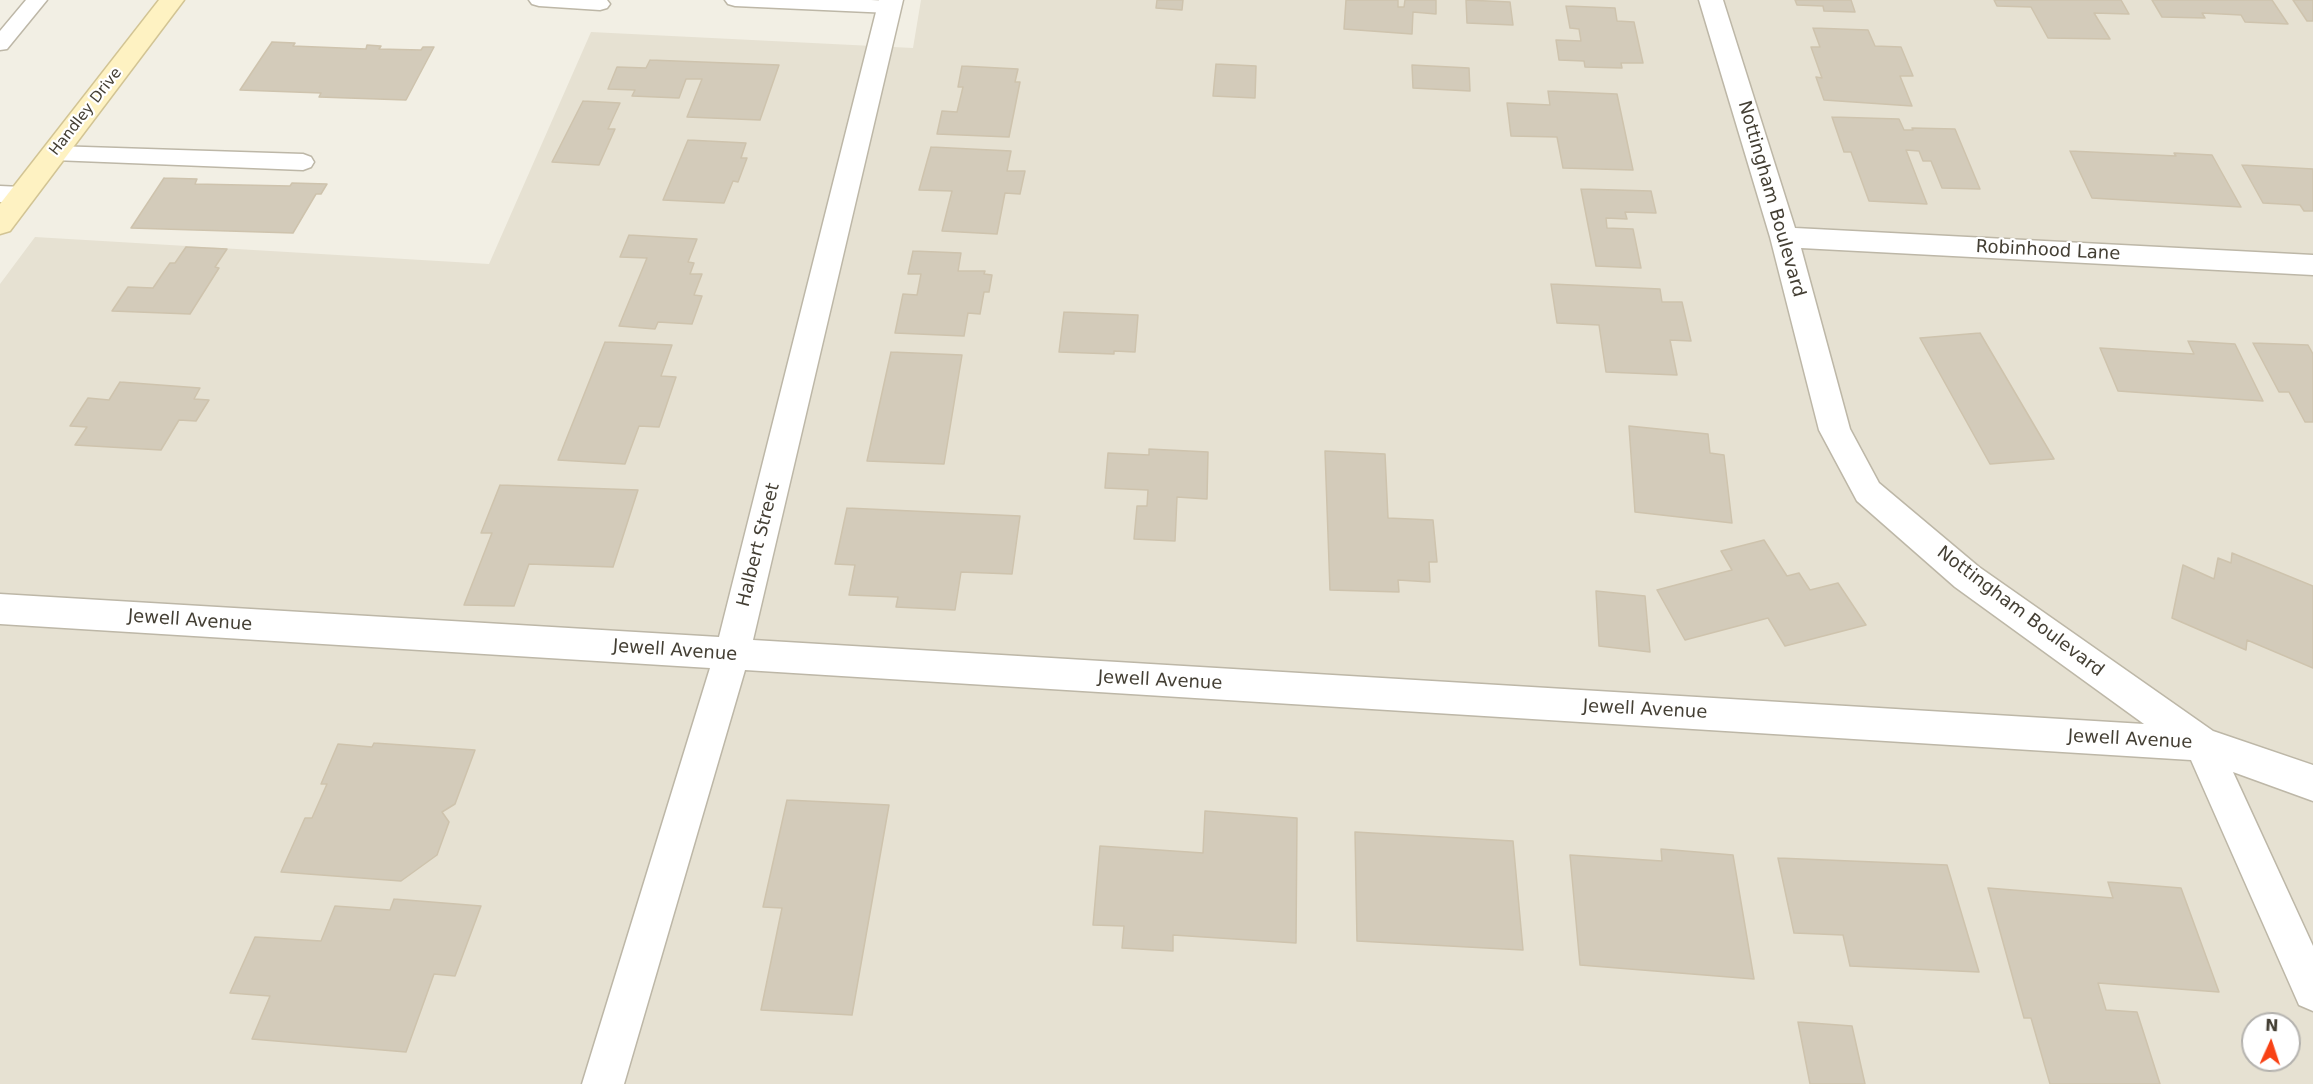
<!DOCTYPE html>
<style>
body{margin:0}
#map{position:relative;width:2313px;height:1084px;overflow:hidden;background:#f2efe4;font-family:"DejaVu Sans",sans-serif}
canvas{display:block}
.north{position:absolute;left:2241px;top:1012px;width:60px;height:60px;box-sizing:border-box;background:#fff;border:2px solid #b4b2ae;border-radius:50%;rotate:3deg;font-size:16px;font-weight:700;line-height:24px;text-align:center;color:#443f34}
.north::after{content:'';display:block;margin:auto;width:21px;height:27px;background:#f84215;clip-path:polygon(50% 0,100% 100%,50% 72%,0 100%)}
</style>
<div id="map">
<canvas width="2313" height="1084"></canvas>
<div class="north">N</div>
</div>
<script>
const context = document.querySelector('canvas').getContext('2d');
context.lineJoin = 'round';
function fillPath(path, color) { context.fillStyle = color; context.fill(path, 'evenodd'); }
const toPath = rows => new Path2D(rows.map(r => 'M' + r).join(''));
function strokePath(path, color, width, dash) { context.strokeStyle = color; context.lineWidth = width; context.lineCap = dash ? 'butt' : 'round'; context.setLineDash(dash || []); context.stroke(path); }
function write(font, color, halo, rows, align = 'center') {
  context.font = font + ' "DejaVu Sans",sans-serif'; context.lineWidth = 4.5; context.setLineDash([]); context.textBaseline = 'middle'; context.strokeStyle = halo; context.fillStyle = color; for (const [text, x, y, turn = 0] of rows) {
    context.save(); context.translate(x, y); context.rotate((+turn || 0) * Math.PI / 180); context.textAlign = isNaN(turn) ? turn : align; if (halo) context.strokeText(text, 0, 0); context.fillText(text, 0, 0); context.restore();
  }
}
const residential = toPath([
 [921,0,2313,0,2313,1084,0,1084,0,284,35,237,489,264,591,32,913,48],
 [2253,1024,2289,1024,2289,1060,2253,1060]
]);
const building = toPath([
 [1157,0,1183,0,1182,10,1156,8,1157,0],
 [1346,0,1398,0,1398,7,1404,7,1405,0,1436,0,1436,14,1413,12,1412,34,1344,29,1346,0],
 [1466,0,1510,2,1513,25,1467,23,1466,0],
 [1795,0,1851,0,1855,12,1824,11,1823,6,1797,5,1795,0],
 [1994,0,2121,0,2129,14,2094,13,2110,39,2048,38,2031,7,1997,6,1994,0],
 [2152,0,2272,0,2288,24,2245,22,2241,15,2202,13,2205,18,2162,17,2152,0],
 [2293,0,2313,0,2313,21,2307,21,2293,0],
 [1566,6,1615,8,1617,21,1634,22,1643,63,1621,63,1622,68,1585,67,1584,61,1559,60,1556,40,1581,41,1579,29,1570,28,1566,6],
 [1813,28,1868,30,1875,46,1901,47,1913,76,1900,76,1912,106,1824,100,1816,77,1822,78,1811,47,1820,47,1813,28],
 [272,42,295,43,293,46,366,49,367,45,381,46,379,49,421,50,423,47,434,47,406,100,319,97,321,93,240,90,272,42],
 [650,60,779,65,760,120,687,117,702,79,686,79,679,98,632,96,635,90,608,89,617,67,646,68,650,60],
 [1216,64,1256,66,1255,98,1213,96,1216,64],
 [1412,65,1469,68,1470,91,1413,88,1412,65],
 [962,66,1018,69,1015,82,1020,82,1009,137,937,134,942,111,957,112,963,87,958,87,962,66],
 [1548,91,1617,94,1633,170,1563,168,1557,137,1511,136,1507,103,1550,105,1548,91],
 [583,101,620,103,608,129,615,129,599,165,552,162,583,101],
 [1832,117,1899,119,1904,130,1913,130,1912,128,1955,129,1980,189,1942,188,1931,161,1923,161,1919,151,1906,150,1927,204,1869,201,1851,152,1844,152,1832,117],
 [688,140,746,143,741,158,747,158,738,182,733,181,724,203,663,200,688,140],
 [931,147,1011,151,1007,171,1025,171,1020,194,1005,193,997,234,942,231,952,191,919,190,931,147],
 [2070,151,2176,156,2174,153,2212,155,2241,207,2092,198,2070,151],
 [2242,165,2313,169,2313,211,2304,211,2300,205,2263,203,2242,165],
 [164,178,197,179,195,184,290,186,292,183,327,184,321,194,316,194,293,233,131,228,164,178],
 [1581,189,1651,191,1656,213,1625,212,1627,219,1606,218,1607,228,1633,229,1641,268,1596,266,1581,189],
 [629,235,697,239,688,262,694,263,690,274,702,274,694,295,702,296,692,324,658,322,655,329,619,326,647,258,620,257,629,235],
 [186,247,227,249,215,267,219,268,190,314,112,311,128,287,153,288,170,263,175,263,186,247],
 [913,251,961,253,958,271,985,271,984,274,992,275,989,292,984,292,980,314,968,313,964,336,895,333,903,294,917,295,921,274,908,274,913,251],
 [1551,284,1660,289,1662,302,1682,302,1691,341,1670,340,1677,375,1606,372,1599,325,1557,323,1551,284],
 [1064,312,1138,315,1135,352,1114,351,1114,354,1059,352,1064,312],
 [1980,333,2054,459,1990,464,1920,338,1980,333],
 [2188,341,2235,344,2263,401,2118,391,2100,348,2194,354,2188,341],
 [605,342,672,345,661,376,676,377,659,427,639,426,625,464,558,460,605,342],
 [2253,343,2308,345,2313,354,2313,422,2305,422,2289,392,2279,392,2253,343],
 [891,352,962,355,944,464,867,461,891,352],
 [120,382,200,388,194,399,209,400,196,421,179,420,161,450,75,445,87,427,70,426,88,398,109,400,120,382],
 [1629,426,1708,434,1710,453,1724,455,1732,523,1635,512,1629,426],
 [1149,449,1208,452,1207,499,1177,497,1175,541,1134,539,1137,506,1147,506,1148,490,1105,488,1108,453,1149,455,1149,449],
 [1325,451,1385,454,1388,518,1433,520,1437,562,1429,562,1430,582,1398,580,1399,592,1330,590,1325,451],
 [500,485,638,490,613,567,529,564,514,606,464,605,492,533,481,533,500,485],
 [847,508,1020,516,1012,574,961,572,955,610,896,607,898,597,849,595,855,565,835,564,847,508],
 [1764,540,1787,576,1799,573,1810,590,1838,583,1866,625,1785,646,1768,618,1685,640,1657,590,1732,570,1721,551,1764,540],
 [2232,553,2313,586,2313,668,2247,640,2246,650,2172,618,2183,565,2214,579,2218,558,2231,563,2232,553],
 [1596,591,1645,596,1650,652,1599,646,1596,591],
 [374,743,475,750,455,804,442,812,449,822,437,855,401,881,281,872,305,818,312,818,327,784,321,784,338,744,372,747,374,743],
 [787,800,889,805,852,1015,761,1010,782,908,763,907,787,800],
 [1205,811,1297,818,1296,943,1173,935,1173,951,1122,948,1124,926,1093,925,1100,846,1203,853,1205,811],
 [1355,832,1513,841,1523,950,1357,941,1355,832],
 [1661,849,1733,855,1754,979,1580,965,1570,855,1662,861,1661,849],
 [1778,858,1947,865,1979,972,1850,966,1843,935,1794,933,1778,858],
 [2108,882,2181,888,2219,992,2098,983,2106,1010,2137,1012,2160,1084,2050,1084,2031,1018,2024,1018,1988,888,2113,898,2108,882],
 [394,899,481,906,455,976,434,974,406,1052,252,1039,270,996,230,993,255,937,321,941,335,906,390,910,394,899],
 [1798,1022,1852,1026,1865,1084,1810,1084,1798,1022]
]);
const lane = toPath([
 [26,0,47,0,7,49,0,50,0,31,26,0],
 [529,0,607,0,610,4,607,8,600,10,539,6,532,4,529,0],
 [725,0,871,0,890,1,897,3,900,7,897,11,890,13,735,6,728,4,725,0],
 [54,146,303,154,311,157,314,162,311,167,303,170,54,160,46,158,43,153,46,148,54,146],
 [0,186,22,187,30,189,33,195,30,201,22,203,0,202,0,186]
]);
const street = toPath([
 [879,0,903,0,753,640,2144,724,1955,587,1857,501,1819,430,1770,237,1699,0,1723,0,1795,228,2313,255,2313,275,1801,248,1850,429,1879,483,1979,567,2213,731,2313,765,2313,801,2233,772,2313,946,2313,1011,2299,1005,2191,760,745,670,624,1084,582,1084,710,668,0,624,0,594,719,637,879,0]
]);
const secondary = toPath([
 [159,0,184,0,10,231,0,234,0,204,159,0]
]);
const farStreetnames = [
 ["Handley Drive",86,112,-52]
];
const streetNames = [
 ["Nottingham Boulevard",1771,199,74],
 ["Robinhood Lane",2048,251,3],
 ["Halbert Street",759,545,-76],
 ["Nottingham Boulevard",2020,612,37],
 ["Jewell Avenue",190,621,4],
 ["Jewell Avenue",675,651,4],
 ["Jewell Avenue",1160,681,3],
 ["Jewell Avenue",1645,710,3],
 ["Jewell Avenue",2130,740,3]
];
fillPath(residential, '#e6e1d2');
fillPath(building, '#d3cbba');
strokePath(building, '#cec3ad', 1.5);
strokePath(lane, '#bdb7a7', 3);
strokePath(street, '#bdb7a7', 3);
strokePath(secondary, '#d2c494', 3);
fillPath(lane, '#fff');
fillPath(street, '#fff');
fillPath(secondary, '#fef2c2');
write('15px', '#443f34', '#fff', farStreetnames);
write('18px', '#443f34', '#fff', streetNames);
</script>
